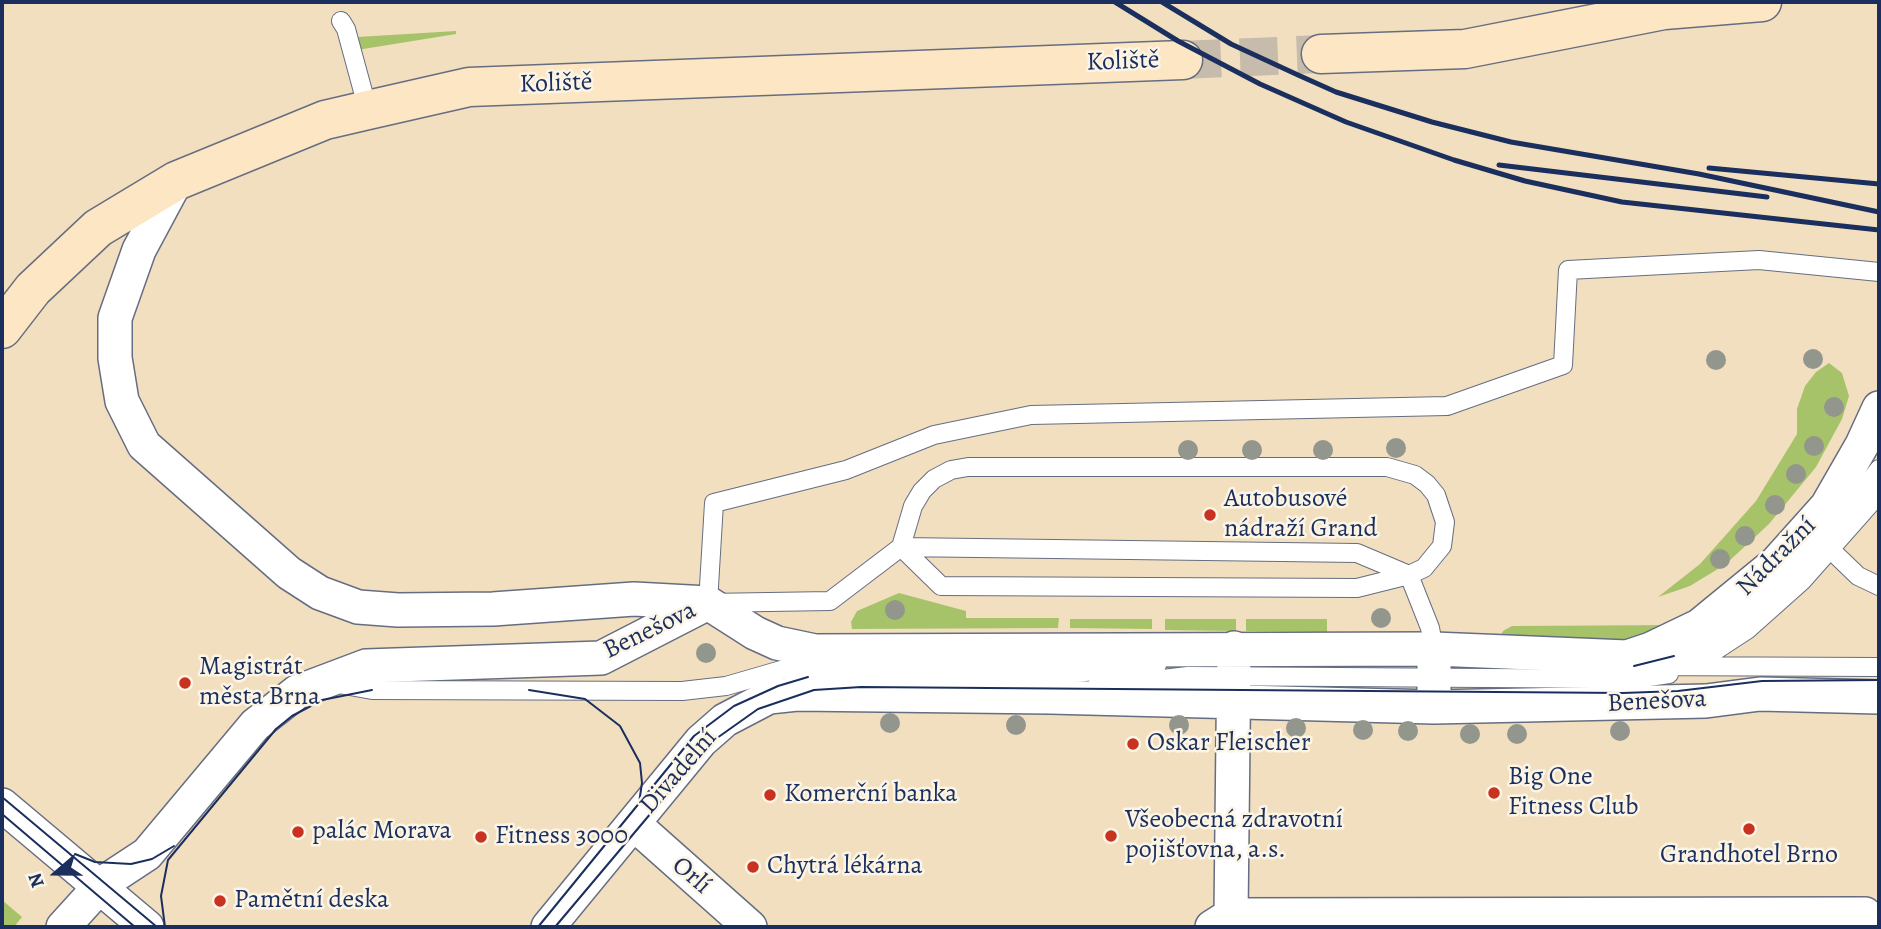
<!DOCTYPE html>
<meta charset="utf-8">
<style>
body{margin:0}
#map{position:relative;width:1881px;height:929px;overflow:hidden;background:#f2dfc0;font-family:Alegreya,serif}
canvas{display:block}
.frame{position:absolute;inset:0;border:4px solid #1b2f5e;pointer-events:none}
.north{position:absolute;left:21px;top:838px;width:70px;height:70px;-webkit-text-stroke:5px #fcf5e5;paint-order:stroke;rotate:250deg;font-size:19px;font-weight:700;line-height:28px;text-align:center;color:#1b2f5e}
.north::after{content:'';display:block;margin:auto;width:24px;height:32px;background:#1b2f5e;clip-path:polygon(50% 0,100% 100%,50% 72%,0 100%)}
</style>
<div id="map">
<canvas width="1881" height="929"></canvas>
<div class="frame"></div>
<div class="north">N</div>
</div>
<script>
const context = document.querySelector('canvas').getContext('2d');
context.lineJoin = 'round';
function fillPath(path, color) { context.fillStyle = color; context.fill(path, 'evenodd'); }
const toPath = rows => new Path2D(rows.map(r => 'M' + r).join(''));
function strokePath(path, color, width, dash) { context.strokeStyle = color; context.lineWidth = width; context.lineCap = dash ? 'butt' : 'round'; context.setLineDash(dash || []); context.stroke(path); }
function write(font, color, halo, rows, align = 'center') {
  context.font = font + ' Alegreya,serif'; context.lineWidth = 5; context.setLineDash([]); context.textBaseline = 'middle'; context.strokeStyle = halo; context.fillStyle = color; for (const [text, x, y, turn = 0] of rows) {
    context.save(); context.translate(x, y); context.rotate((+turn || 0) * Math.PI / 180); context.textAlign = isNaN(turn) ? turn : align; if (halo) context.strokeText(text, 0, 0); context.fillText(text, 0, 0); context.restore();
  }
}
const green = toPath([
 [456,31,456,34,351,51,341,38],
 [1829,363,1842,373,1849,396,1842,419,1816,467,1769,524,1726,564,1690,586,1658,597,1700,564,1756,501,1797,434,1797,409,1805,386,1816,372],
 [899,593,966,611,966,618,1059,618,1058,628,852,629,851,622,857,611],
 [1070,619,1152,619,1152,629,1070,628],
 [1165,619,1236,619,1236,631,1165,630],
 [1246,619,1327,619,1327,632,1246,631],
 [1681,625,1633,639,1497,643,1503,631,1512,626],
 [2,900,22,917,14,927,2,927]
]);
const secondaryTunnel = toPath([
 [1183,60,1321,54]
]);
const service = toPath([
 [341,21,346,29,368,110],
 [1827,540,1831,550,1858,576,1879,586],
 [901,547,941,586,1357,588,1409,575,1424,568,1442,546,1445,522,1436,495,1427,484,1415,475,1387,467,968,467,951,470,934,479,922,491,913,506,901,547,830,601,708,603,714,503,846,470,934,435,1031,415,1447,406,1563,365,1568,270,1759,260,1879,272],
 [901,547,1357,553,1409,575,1430,628,1434,649],
 [1674,656,1724,628,1791,571,1826,536,1879,469],
 [1695,664,1747,630,1802,581,1879,494],
 [1631,666,1879,667],
 [333,683,372,690,682,691,726,686,795,666,822,662],
 [1096,687,1188,676,1635,679,1669,674],
 [786,688,808,677,836,674,1054,675,1157,665]
]);
const minor = toPath([
 [176,181,139,250,115,318,115,358,122,401,144,445,289,573,320,593,358,607,398,610,493,609,634,599,708,603,755,633,777,643,815,651,1434,649,1627,657,1651,649,1699,626,1776,563,1827,506,1862,445,1879,408],
 [1434,649,1434,707],
 [2,805,147,927],
 [634,824,750,927],
 [1231,915,1234,648],
 [63,927,103,883,147,854,255,725,297,692,366,666,601,658,708,603],
 [548,927,701,741,725,720,769,697,797,694,1050,697,1434,707,1706,701,1760,694,1879,697],
 [1212,927,1231,915,1865,914]
]);
const secondary = toPath([
 [1321,54,1465,49,1664,10,1762,2],
 [2,329,33,289,98,228,176,181,325,120,368,110,469,87,1183,60]
]);
const tram = toPath([
 [1634,666,1674,656],
 [529,690,585,699,620,726,640,763,642,783,639,803],
 [2,797,157,927],
 [2,814,135,927],
 [75,854,95,862,131,864,152,859,174,846],
 [165,927,161,896,168,860,276,729,292,716,322,700,372,690],
 [538,927,694,736,734,706,778,686,808,677],
 [555,927,710,743,758,709,814,690,861,687,1623,693,1678,691,1762,681,1879,680]
]);
const rail = toPath([
 [1115,2,1178,41,1260,84,1346,122,1454,160,1525,181,1622,202,1879,230],
 [1162,2,1231,44,1298,75,1336,92,1432,122,1511,142,1699,174,1879,212],
 [1499,165,1767,197],
 [1709,168,1879,184]
]);
const trees = [
 [1813,359],
 [1716,360],
 [1834,407],
 [1814,446],
 [1396,448],
 [1188,450],
 [1252,450],
 [1323,450],
 [1796,474],
 [1775,505],
 [1745,536],
 [1720,559],
 [895,610],
 [1381,618],
 [706,653],
 [890,723],
 [1016,725],
 [1179,725],
 [1296,728],
 [1363,730],
 [1408,731],
 [1620,731],
 [1470,734],
 [1517,734]
];
const markers = [
 [1210,515,7,"#c8321e"],
 [185,683,7,"#c8321e"],
 [1133,744,7,"#c8321e"],
 [1494,793,7,"#c8321e"],
 [770,795,7,"#c8321e"],
 [1749,829,7,"#c8321e"],
 [298,832,7,"#c8321e"],
 [1111,836,7,"#c8321e"],
 [481,837,7,"#c8321e"],
 [753,867,7,"#c8321e"],
 [220,901,7,"#c8321e"]
];
const streetNames = [
 ["Koliště",1123,62,-2],
 ["Koliště",556,84,-2],
 ["Nádražní",1777,557,-45],
 ["Benešova",650,631,-26],
 ["Benešova",1657,702,-3],
 ["Divadelní",679,772,-49],
 ["Orlí",691,876,41]
];
const poiNames = [
 ["Autobusové",1224,500],
 ["nádraží Grand",1224,530],
 ["Magistrát",199,668],
 ["města Brna",199,698],
 ["Oskar Fleischer",1147,744],
 ["Big One",1508,778],
 ["Fitness Club",1508,808],
 ["Komerční banka",784,795],
 ["Všeobecná zdravotní",1125,821],
 ["pojišťovna, a.s.",1125,851],
 ["palác Morava",312,832],
 ["Fitness 3000",495,837],
 ["Grandhotel Brno",1749,856,"center"],
 ["Chytrá lékárna",767,867],
 ["Pamětní deska",234,901]
];
fillPath(green, '#a7c36a');
strokePath(secondaryTunnel, '#c7bcac', 38, [38, 19]);
strokePath(service, '#666d80', 20);
strokePath(minor, '#666d80', 36);
strokePath(secondary, '#666d80', 41);
strokePath(service, '#fff', 18);
strokePath(minor, '#fff', 33);
strokePath(secondary, '#fce6c4', 38);
strokePath(tram, '#1b2f5e', 2);
strokePath(rail, '#1b2f5e', 5);
context.fillStyle = '#93968c';
for (const [x, y] of trees) { context.beginPath(); context.arc(x, y, 10, 0, 2 * Math.PI); context.fill(); }
for (const [x, y, r, color] of markers) { const dot = new Path2D(); dot.arc(x, y, r, 0, 2 * Math.PI); context.fillStyle = color; context.fill(dot); strokePath(dot, '#fcf5e5', 2.5); }
write('26px', '#1b2f5e', '#fcf5e5', streetNames);
write('26px', '#1b2f5e', '#fcf5e5', poiNames, 'left');
</script>
